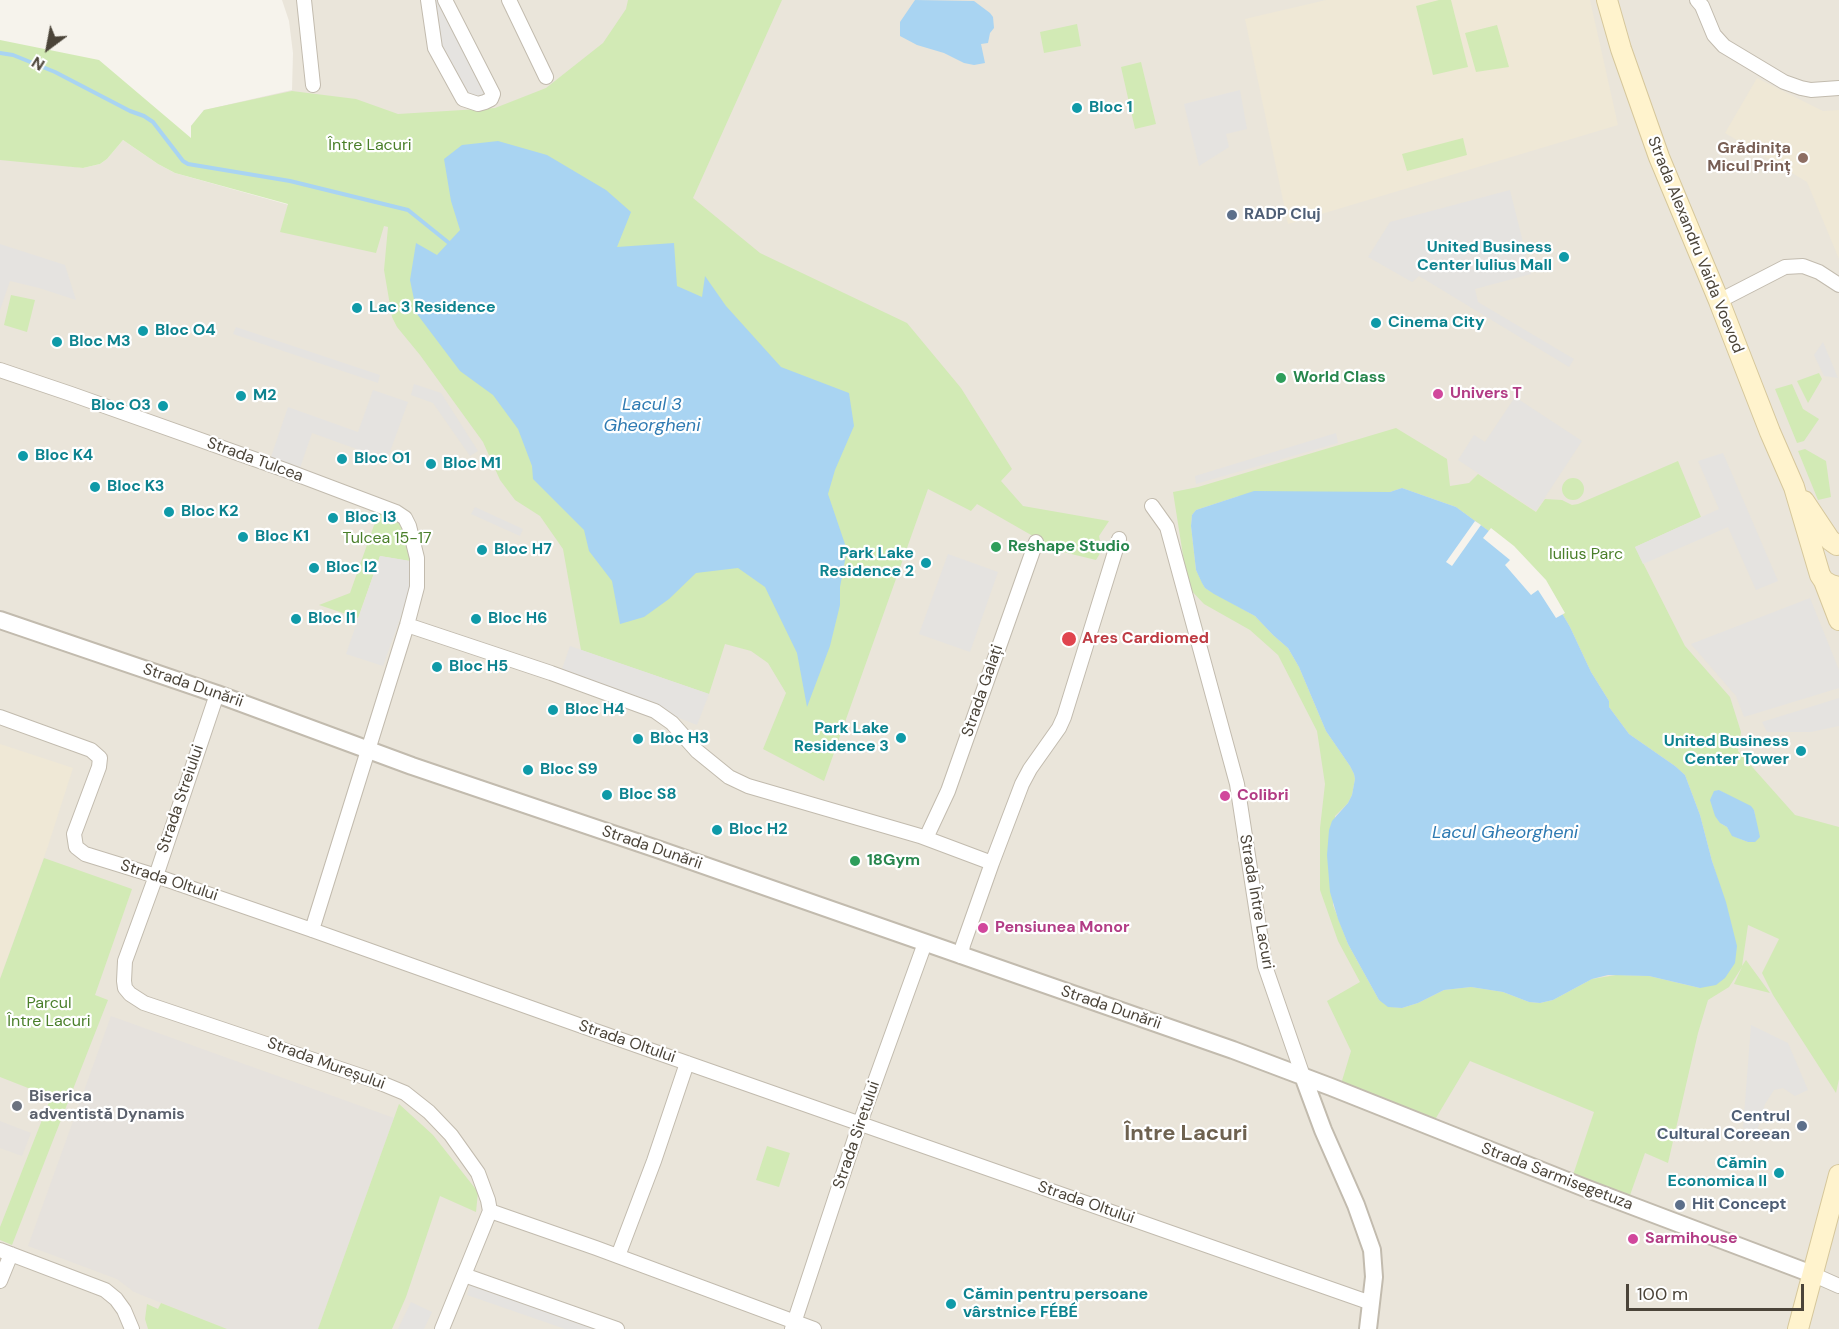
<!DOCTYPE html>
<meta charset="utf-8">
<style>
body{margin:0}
#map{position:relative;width:1839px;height:1329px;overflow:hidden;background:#f6f3ec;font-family:"DM Sans",sans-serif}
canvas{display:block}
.north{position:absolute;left:18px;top:18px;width:60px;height:60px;-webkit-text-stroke:4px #fff;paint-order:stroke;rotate:212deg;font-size:16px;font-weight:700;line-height:24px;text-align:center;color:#4b4439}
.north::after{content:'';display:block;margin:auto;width:21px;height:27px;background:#4b4439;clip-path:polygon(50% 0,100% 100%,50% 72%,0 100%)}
.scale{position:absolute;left:1626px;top:1284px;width:178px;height:27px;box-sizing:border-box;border:3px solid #4b4439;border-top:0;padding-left:8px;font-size:18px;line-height:21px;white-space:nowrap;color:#4b4439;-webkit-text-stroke:4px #fff;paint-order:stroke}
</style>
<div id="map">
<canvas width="1839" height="1329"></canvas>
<div class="north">N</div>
<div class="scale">100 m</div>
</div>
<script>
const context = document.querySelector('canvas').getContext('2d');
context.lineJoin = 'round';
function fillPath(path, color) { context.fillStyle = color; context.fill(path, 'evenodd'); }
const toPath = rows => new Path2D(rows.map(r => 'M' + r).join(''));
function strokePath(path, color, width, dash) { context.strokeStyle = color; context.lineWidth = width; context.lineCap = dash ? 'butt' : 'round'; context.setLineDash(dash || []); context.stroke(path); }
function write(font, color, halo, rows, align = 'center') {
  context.font = font + ' "DM Sans",sans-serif'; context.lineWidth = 4.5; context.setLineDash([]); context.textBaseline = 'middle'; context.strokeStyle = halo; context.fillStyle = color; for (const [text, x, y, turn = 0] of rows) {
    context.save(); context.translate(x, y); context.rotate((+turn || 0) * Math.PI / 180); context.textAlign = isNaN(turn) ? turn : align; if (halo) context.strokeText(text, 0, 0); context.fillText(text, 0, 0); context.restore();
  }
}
const residential = toPath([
 [282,0,1839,0,1839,1329,0,1329,0,153,54,164,83,168,100,164,107,159,123,140,158,164,175,173,289,205,191,126,204,110,292,90,293,53,289,21]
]);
const industrial = toPath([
 [111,1016,394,1118,318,1329,227,1329,134,1292,117,1279,28,1246],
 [0,1121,31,1133,22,1156,0,1148]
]);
const education = toPath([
 [1326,0,1590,0,1618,125,1288,224,1245,19],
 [1757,78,1823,111,1839,110,1839,259,1807,182,1725,133],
 [0,744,73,768,48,846,0,979]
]);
const green = toPath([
 [628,0,782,0,693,198,760,253,907,323,961,388,1012,469,1001,481,1023,506,1109,521,1099,536,1102,550,1096,560,1059,551,977,504,971,511,928,489,824,781,763,749,786,693,768,663,751,651,725,644,709,694,581,650,563,549,540,516,515,500,500,480,483,442,420,355,397,327,392,317,384,270,388,227,384,226,376,253,280,232,288,204,175,173,158,164,123,140,107,159,100,164,83,168,0,160,0,40,99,60,191,138,191,126,204,110,292,91,356,99,398,114,495,108,546,88,603,43,626,9],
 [1439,0,1451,0,1468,67,1433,75,1416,6],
 [1077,24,1081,46,1044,53,1040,32],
 [1497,25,1509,67,1476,72,1465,33],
 [1141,62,1156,124,1135,129,1121,67],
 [1463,138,1467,155,1407,171,1402,154],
 [11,295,35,300,27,332,4,325],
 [1819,373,1822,379,1808,403,1797,381],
 [1792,384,1803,409,1819,419,1804,441,1797,443,1775,389],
 [1396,428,1447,459,1450,486,1469,483,1478,474,1536,512,1545,499,1562,500,1572,505,1578,504,1678,461,1701,517,1635,547,1685,646,1730,697,1741,732,1738,751,1795,815,1839,827,1839,1079,1836,1093,1773,995,1762,973,1779,939,1748,925,1742,966,1746,960,1770,993,1734,984,1742,967,1729,987,1708,1000,1698,1033,1668,1163,1645,1153,1629,1198,1573,1175,1594,1112,1470,1061,1433,1123,1341,1084,1351,1051,1327,1001,1360,982,1338,941,1320,890,1320,828,1325,784,1317,731,1278,655,1250,630,1204,604,1188,587,1173,492,1198,487],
 [1402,488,1456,507,1512,548,1556,603,1570,627,1591,672,1609,701,1609,707,1629,734,1675,766,1685,775,1700,815,1712,861,1728,912,1700,988,1649,976,1616,975,1592,979,1553,1000,1540,1003,1529,1002,1503,992,1471,987,1444,990,1418,1003,1402,1008,1392,1007,1379,1000,1348,944,1333,905,1335,816,1348,803,1352,795,1355,779,1354,774,1350,766,1326,731,1299,667,1288,648,1273,635,1255,616,1205,588,1196,570,1191,526,1192,515,1196,510,1239,496,1390,492],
 [1719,790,1754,810,1756,821,1748,842,1733,836,1727,827,1720,823],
 [1805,449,1826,461,1831,497,1818,500,1798,451],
 '1562 489a11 11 0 1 1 22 0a11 11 0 1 1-22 0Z',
 [379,511,397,518,402,525,410,561,380,556,358,618,319,605,350,593],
 [44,858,132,889,95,995,108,1000,12,1245,0,1240,0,1227,51,1097,0,1077,0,979],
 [399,1104,433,1135,478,1192,476,1212,440,1196,406,1297,392,1329,318,1329],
 [767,1146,790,1153,779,1187,756,1180],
 [161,1303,227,1329,148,1329,145,1319,147,1304,158,1309]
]);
const parking = toPath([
 [428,0,445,0,493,94,470,102,435,48],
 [1240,90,1247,129,1226,134,1229,147,1199,166,1184,104],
 [1510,190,1531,274,1475,289,1478,302,1574,359,1569,367,1419,276,1412,282,1368,257,1390,222],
 [0,244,65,265,76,300,39,288,10,281,0,310],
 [236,327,380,375,378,383,233,334],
 [1823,342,1838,378,1824,376,1814,355],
 [414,384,441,393,478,451,470,456,433,403,411,395],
 [373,390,408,402,387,460,312,433,300,468,271,457,288,407,358,432],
 [1515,397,1582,441,1536,511,1458,460,1474,435,1485,442],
 [1336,433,1338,443,1196,484,1195,476],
 [1723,453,1778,581,1756,590,1728,527,1643,564,1635,547,1719,509,1698,461],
 [475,507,523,529,520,536,471,514],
 [948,554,998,572,970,652,919,634],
 [380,556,410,561,414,580,383,666,346,654],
 [1810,598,1839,670,1839,688,1744,717,1736,696,1691,644],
 [570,646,709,694,697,725,561,672],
 [1839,698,1839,726,1811,732,1767,732,1762,722],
 [1751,1025,1788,1043,1808,1090,1795,1096,1783,1088,1774,1090,1765,1104,1757,1132,1743,1128],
 [471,1282,600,1329,565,1329,467,1295],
 [411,1302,432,1312,424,1329,398,1329]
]);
const water = toPath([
 [915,0,974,1,990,13,993,17,994,28,990,33,988,43,981,44,985,63,974,65,964,63,944,53,917,45,900,36,900,22],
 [498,141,547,155,606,190,631,212,617,247,674,243,677,286,702,297,705,276,726,306,781,367,849,393,854,426,835,470,828,494,847,550,840,587,840,605,830,646,807,707,797,653,765,587,738,568,696,573,669,599,644,617,620,624,612,581,589,551,584,530,533,479,532,466,518,429,493,395,460,371,417,314,410,280,416,243,437,255,460,230,451,201,444,159,462,145],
 [1402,488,1456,507,1512,548,1556,603,1570,627,1591,672,1609,701,1609,707,1629,734,1675,766,1685,775,1700,815,1712,861,1726,902,1737,946,1735,963,1725,978,1716,985,1700,988,1649,976,1608,975,1592,979,1553,1000,1540,1003,1529,1002,1503,992,1471,987,1444,990,1418,1003,1402,1008,1388,1007,1379,1000,1348,944,1338,919,1330,892,1327,855,1329,830,1332,821,1348,803,1352,795,1355,779,1354,774,1350,766,1326,731,1299,667,1288,648,1273,635,1255,616,1214,594,1205,588,1202,583,1196,570,1191,526,1192,515,1196,510,1254,491,1390,492],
 [1719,790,1751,806,1754,810,1760,837,1755,842,1748,842,1732,836,1727,827,1720,823,1715,816,1710,800,1714,791]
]);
const pier = toPath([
 [1475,521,1481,525,1452,566,1446,562],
 [1491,528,1514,546,1546,580,1565,613,1556,618,1538,590,1531,595,1505,565,1510,560,1483,538]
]);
const stream = toPath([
 [0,53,13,55,55,72,130,111,144,116,153,122,183,161,188,164,290,181,408,210,449,243]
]);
const minor = toPath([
 [304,0,313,85],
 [428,0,435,48,463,99,478,104,485,102,491,99,493,94,445,0],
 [509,0,546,77],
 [1697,0,1702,6,1714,35,1724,46,1784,82,1801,88,1811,90,1839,88],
 [1719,301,1785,267,1803,266,1819,272,1839,285],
 [0,370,71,394,285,470,396,512,405,518,409,526,417,558,417,587,407,625,312,930],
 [1152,506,1167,527,1237,784,1265,966,1303,1076],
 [407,625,551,673,655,711,672,723,697,751,729,777,748,786,920,836,992,863,963,945,961,956],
 [217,694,156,876,125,961,124,981,125,988,130,994,144,1003,376,1081,405,1093,429,1112,451,1135,478,1173,488,1200,490,1211,442,1329],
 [0,717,91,750,100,758,99,767,74,834,76,847,85,854,156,876,312,930,593,1030,1371,1303],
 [926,838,948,791,1036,542],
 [992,863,1022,784,1030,769,1059,728,1064,717,1119,539],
 [490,1211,596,1248,814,1329],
 [0,1250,105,1290,116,1299,124,1310,132,1329],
 [618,1256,654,1161,687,1063],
 [1812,1274,1839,1286],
 [464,1275,617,1329],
 [0,1281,11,1254],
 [792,1329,860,1123,925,943]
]);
const tertiary = toPath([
 [0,620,217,694,412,766,660,850,1233,1050,1331,1087,1585,1188,1812,1274],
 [1303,1076,1323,1130,1356,1205,1372,1250,1374,1277,1368,1329]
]);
const secondary = toPath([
 [1607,0,1621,49,1659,157,1719,301,1770,432,1794,487,1820,575,1824,581,1831,585,1839,587],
 [1804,501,1830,540,1837,545],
 [1824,581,1839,620],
 [1798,1329,1839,1175]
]);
const markers = [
 [1077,108,6,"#0f9aa8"],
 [1803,158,6,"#8d6e63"],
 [1232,215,6,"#5c6f8a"],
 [1564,257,6,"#0f9aa8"],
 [357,308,6,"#0f9aa8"],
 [1376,323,6,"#0f9aa8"],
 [143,331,6,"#0f9aa8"],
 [57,342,6,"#0f9aa8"],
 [1281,378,6,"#2e9e5b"],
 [1438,394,6,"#d1479c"],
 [241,396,6,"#0f9aa8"],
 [163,406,6,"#0f9aa8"],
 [23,456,6,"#0f9aa8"],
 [342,459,6,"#0f9aa8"],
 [431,464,6,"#0f9aa8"],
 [95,487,6,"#0f9aa8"],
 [169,512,6,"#0f9aa8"],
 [333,518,6,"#0f9aa8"],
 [243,537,6,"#0f9aa8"],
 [996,547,6,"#2e9e5b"],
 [482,550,6,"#0f9aa8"],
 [926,563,6,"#0f9aa8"],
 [314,568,6,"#0f9aa8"],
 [296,619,6,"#0f9aa8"],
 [476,619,6,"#0f9aa8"],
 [1069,639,8,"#e0444e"],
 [437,667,6,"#0f9aa8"],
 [553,710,6,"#0f9aa8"],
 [901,738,6,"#0f9aa8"],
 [638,739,6,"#0f9aa8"],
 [1801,751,6,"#0f9aa8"],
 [528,770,6,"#0f9aa8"],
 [607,795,6,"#0f9aa8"],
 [1225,796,6,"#d1479c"],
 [717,830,6,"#0f9aa8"],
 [855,861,6,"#2e9e5b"],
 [983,928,6,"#d1479c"],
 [17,1106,6,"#6b7280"],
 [1802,1126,6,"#5c6f8a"],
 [1779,1173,6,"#0f9aa8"],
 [1680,1205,6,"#5c6f8a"],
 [1633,1239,6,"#d1479c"],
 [951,1304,6,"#0f9aa8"]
];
const cultureNames = [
 ["Bloc 1",1089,108],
 ["United Business",1552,248,"right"],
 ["Center Iulius Mall",1552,266,"right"],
 ["Lac 3 Residence",369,308],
 ["Cinema City",1388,323],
 ["Bloc O4",155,331],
 ["Bloc M3",69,342],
 ["M2",253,396],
 ["Bloc O3",151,406,"right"],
 ["Bloc K4",35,456],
 ["Bloc O1",354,459],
 ["Bloc M1",443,464],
 ["Bloc K3",107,487],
 ["Bloc K2",181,512],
 ["Bloc I3",345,518],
 ["Bloc K1",255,537],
 ["Bloc H7",494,550],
 ["Park Lake",914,554,"right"],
 ["Residence 2",914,572,"right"],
 ["Bloc I2",326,568],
 ["Bloc I1",308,619],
 ["Bloc H6",488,619],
 ["Bloc H5",449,667],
 ["Bloc H4",565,710],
 ["Park Lake",889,729,"right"],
 ["Residence 3",889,747,"right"],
 ["Bloc H3",650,739],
 ["United Business",1789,742,"right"],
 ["Center Tower",1789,760,"right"],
 ["Bloc S9",540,770],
 ["Bloc S8",619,795],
 ["Bloc H2",729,830],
 ["Cămin",1767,1164,"right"],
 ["Economica II",1767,1182,"right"],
 ["Cămin pentru persoane",963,1295],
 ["vârstnice FÉBÉ",963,1313]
];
const parkNames = [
 ["Între Lacuri",370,146],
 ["Tulcea 15-17",387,539],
 ["Iulius Parc",1586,555],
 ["Parcul",49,1004],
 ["Între Lacuri",49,1022]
];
const educationNames = [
 ["Grădinița",1791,149],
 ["Micul Prinț",1791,167]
];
const serviceNames = [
 ["RADP Cluj",1244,215],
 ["Centrul",1790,1117,"right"],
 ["Cultural Coreean",1790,1135,"right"],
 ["Hit Concept",1692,1205]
];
const streetNames = [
 ["Strada Alexandru Vaida Voevod",1695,245,68],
 ["Strada Tulcea",255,460,20],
 ["Strada Dunării",193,686,19],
 ["Strada Galați",983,691,-71],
 ["Strada Streiului",181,799,-71],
 ["Strada Dunării",652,848,19],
 ["Strada Oltului",169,881,18],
 ["Strada Între Lacuri",1256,902,80],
 ["Strada Dunării",1111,1008,19],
 ["Strada Oltului",627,1042,19],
 ["Strada Mureșului",326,1064,20],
 ["Strada Siretului",857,1135,-71],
 ["Strada Sarmisegetuza",1557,1177,21],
 ["Strada Oltului",1086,1203,19]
];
const leisureNames = [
 ["World Class",1293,378],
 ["Reshape Studio",1008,547],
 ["18Gym",867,861]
];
const hotelNames = [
 ["Univers T",1450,394],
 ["Colibri",1237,796],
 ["Pensiunea Monor",995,928],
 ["Sarmihouse",1645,1239]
];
const healthNames = [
 ["Ares Cardiomed",1082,639]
];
const worshipNames = [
 ["Biserica",29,1097],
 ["adventistă Dynamis",29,1115]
];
const waterNames = [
 ["Lacul 3",652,405],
 ["Gheorgheni",652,426],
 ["Lacul Gheorgheni",1505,833]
];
const districtNames = [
 ["Între Lacuri",1186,1134]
];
fillPath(residential, '#eae5da');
fillPath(industrial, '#e6e2dd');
fillPath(education, '#efe8d6');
fillPath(green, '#d2eab5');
fillPath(parking, '#e5e3e0');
fillPath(water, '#a9d4f2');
fillPath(pier, '#f6f3ec');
strokePath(stream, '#a9d4f2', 4);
strokePath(minor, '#c2bbae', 16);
strokePath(tertiary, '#c2bbae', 20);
strokePath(secondary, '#d6c79b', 22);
strokePath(minor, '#fff', 14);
strokePath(tertiary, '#fff', 16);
strokePath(secondary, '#fff3cd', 20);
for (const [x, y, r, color] of markers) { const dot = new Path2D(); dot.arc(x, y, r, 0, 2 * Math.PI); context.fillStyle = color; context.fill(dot); strokePath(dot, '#fff', 2); }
write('bold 16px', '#0d838f', '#fff', cultureNames, 'left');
write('16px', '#4a7f2a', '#fff', parkNames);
write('bold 16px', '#785e54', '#fff', educationNames, 'right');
write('bold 16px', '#4e5e75', '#fff', serviceNames, 'left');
write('16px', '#4b4439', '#fff', streetNames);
write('bold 16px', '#27864d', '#fff', leisureNames, 'left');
write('bold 16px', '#b23c85', '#fff', hotelNames, 'left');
write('bold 16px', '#be3a42', '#fff', healthNames, 'left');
write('bold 16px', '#5b616d', '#fff', worshipNames, 'left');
write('italic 18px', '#2e7ab2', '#fff', waterNames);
write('bold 22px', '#6e6250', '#fff', districtNames);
</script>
